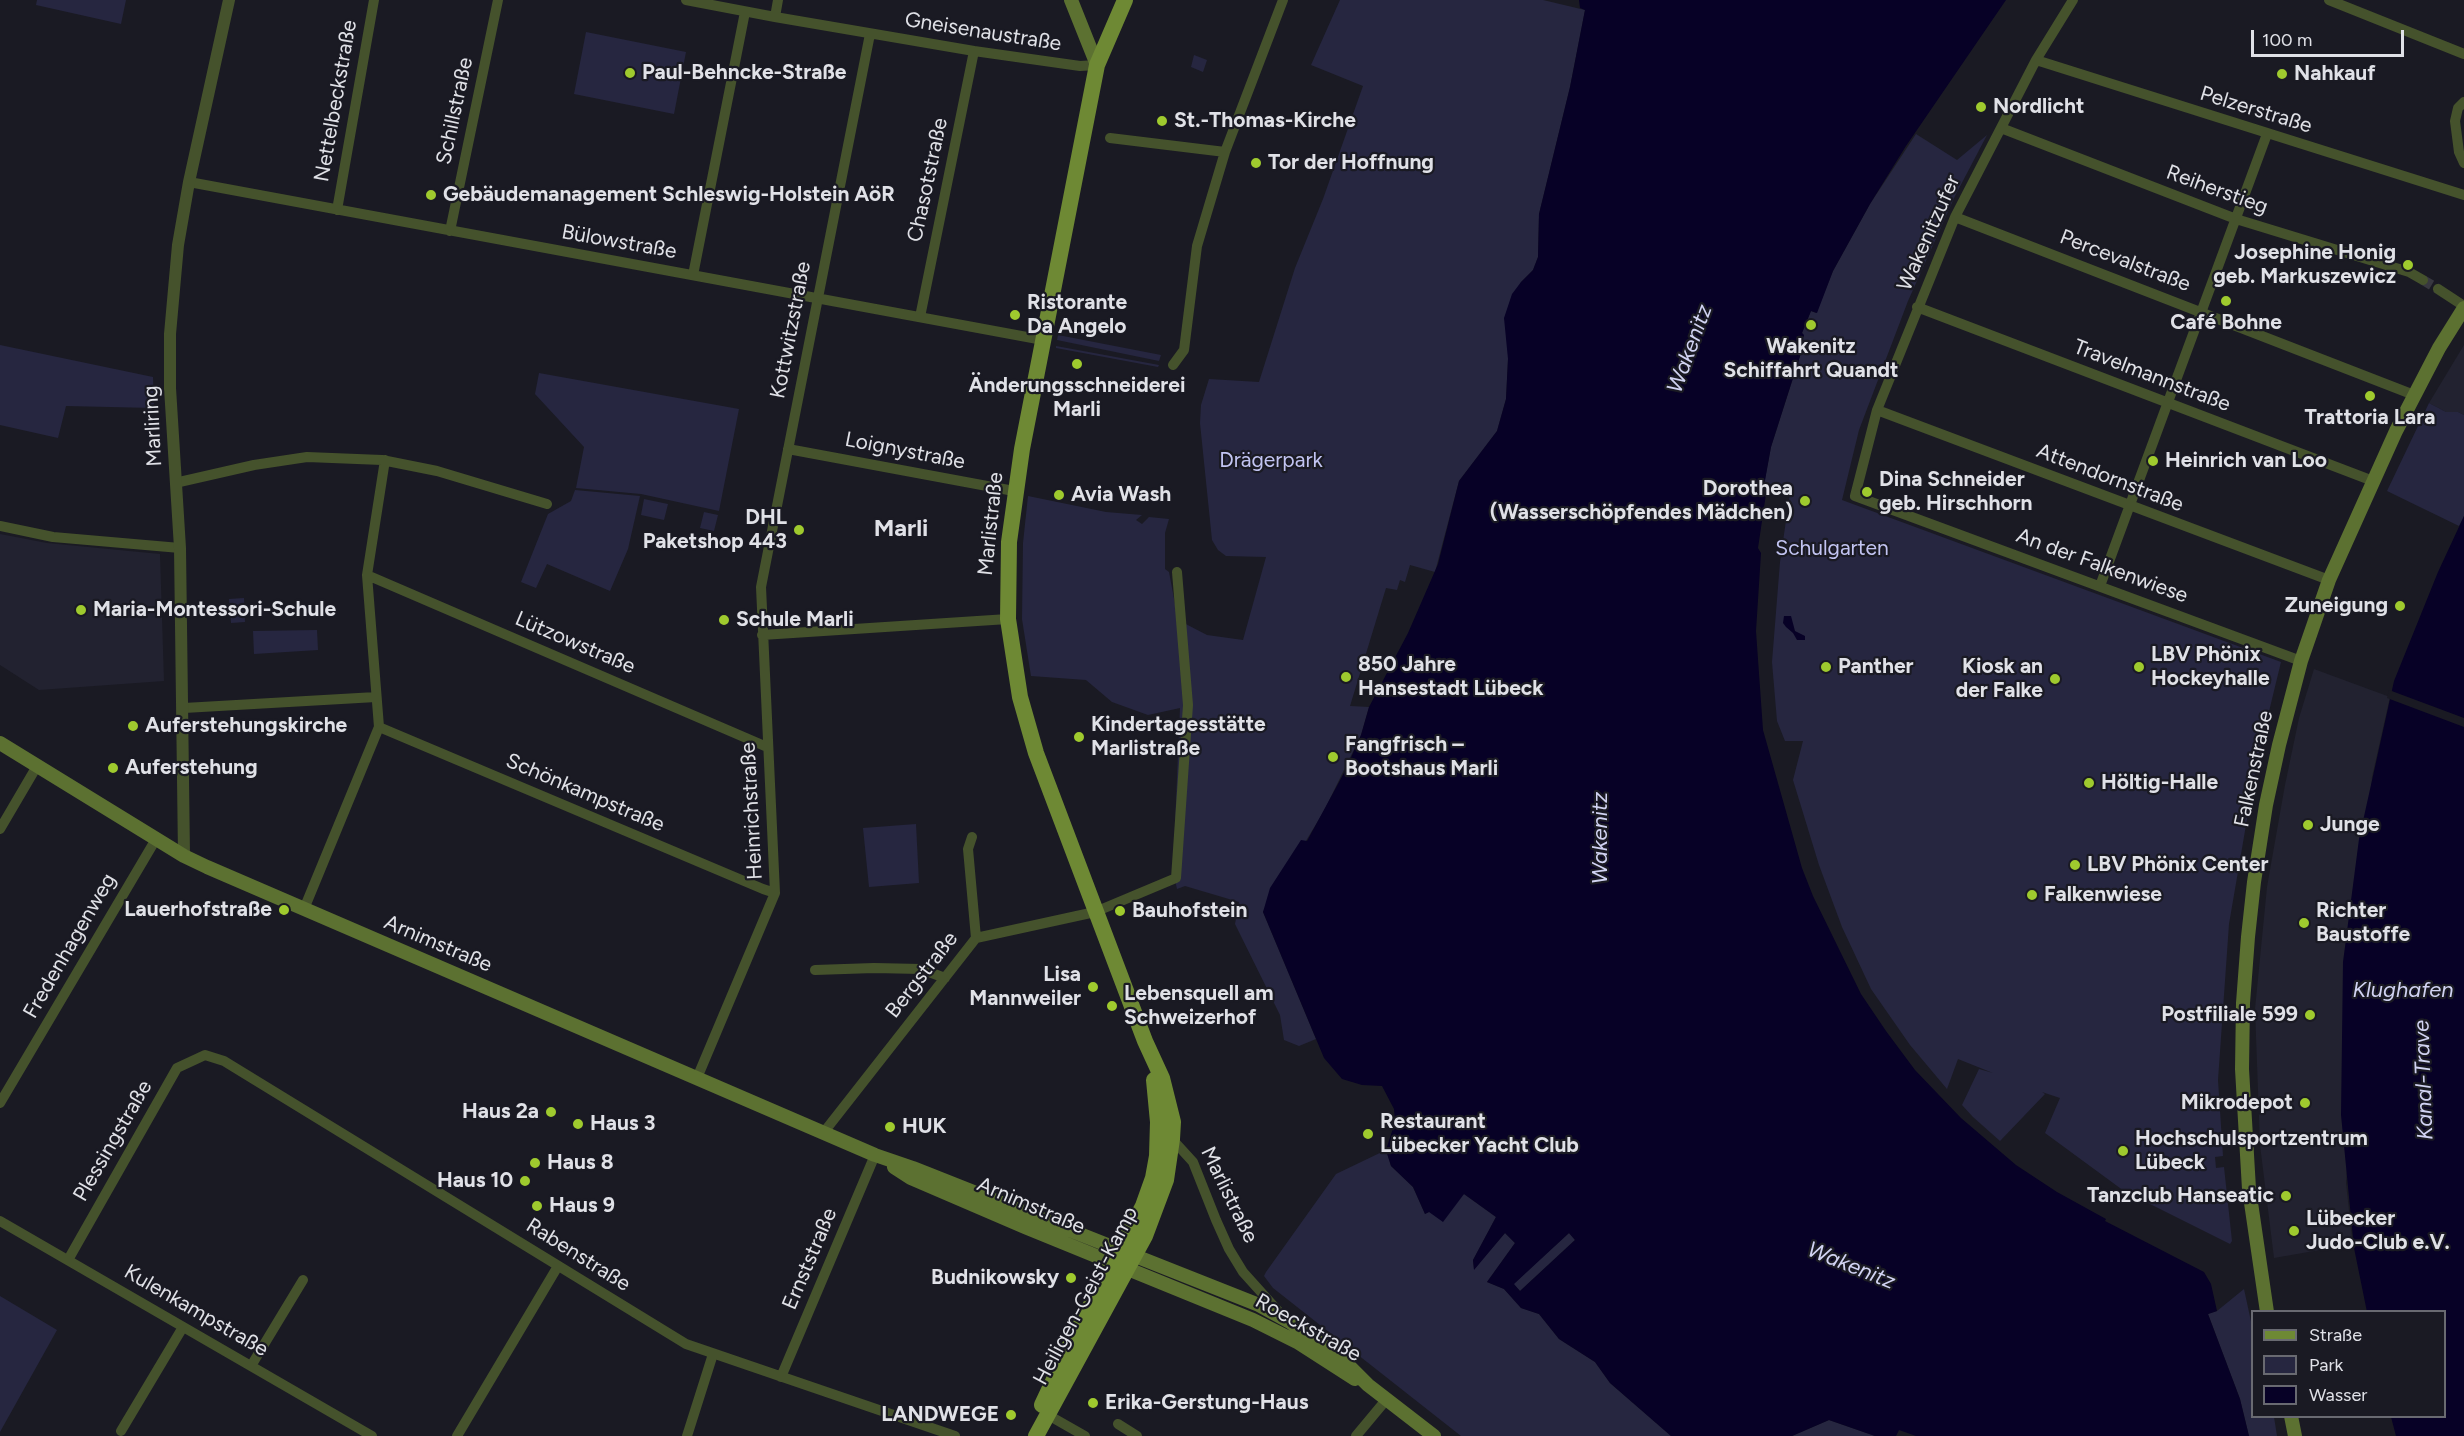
<!DOCTYPE html>
<meta charset="utf-8">
<style>
body{margin:0}
#map{position:relative;width:2464px;height:1436px;overflow:hidden;background:#1a1a23;font-family:Figtree,sans-serif}
canvas{display:block}
.legend{position:absolute;left:2251px;top:1310px;width:195px;height:108px;box-sizing:border-box;background:#1a1a23;border:2px solid #696a71;margin:0;padding:8px 10px;list-style:none;font-size:18px;color:#e0e1e7}
.legend li{display:flex;align-items:center;gap:12px;height:30px}
.legend b{width:30px;border:2px solid #696a71}
.scale{position:absolute;left:2251px;top:30px;width:153px;height:27px;box-sizing:border-box;border:3px solid #e0e1e7;border-top:0;padding-left:8px;font-size:18px;line-height:21px;white-space:nowrap;color:#e0e1e7;-webkit-text-stroke:4px #1a1a23;paint-order:stroke}
</style>
<div id="map">
<canvas width="2464" height="1436"></canvas>
<ul class="legend">
<li><b style="height:8px;background:#6e8934"></b>Straße</li>
<li><b style="height:16px;background:#262640"></b>Park</li>
<li><b style="height:16px;background:#070126"></b>Wasser</li>
</ul>
<div class="scale">100 m</div>
</div>
<script>
const context = document.querySelector('canvas').getContext('2d');
context.lineJoin = 'round';
function fillPath(path, color) { context.fillStyle = color; context.fill(path, 'evenodd'); }
const toPath = rows => new Path2D(rows.map(r => 'M' + r).join(''));
function strokePath(path, color, width, dash) { context.strokeStyle = color; context.lineWidth = width; context.lineCap = dash ? 'butt' : 'round'; context.setLineDash(dash || []); context.stroke(path); }
function write(font, color, halo, rows, align = 'center') {
  context.font = font + ' Figtree,sans-serif'; context.lineWidth = 4.5; context.setLineDash([]); context.textBaseline = 'middle'; context.strokeStyle = halo; context.fillStyle = color; for (const [text, x, y, turn = 0] of rows) {
    context.save(); context.translate(x, y); context.rotate((+turn || 0) * Math.PI / 180); context.textAlign = isNaN(turn) ? turn : align; if (halo) context.strokeText(text, 0, 0); context.fillText(text, 0, 0); context.restore();
  }
}
const built = toPath([
 [2464,345,2464,415,2458,412,2446,412,2429,403],
 [0,534,47,543,160,554,164,681,39,690,0,665],
 [2314,669,2390,697,2372,777,2346,1183,2353,1247,2343,1246,2274,1258,2260,1145,2255,1009,2267,887,2285,785,2299,718]
]);
const green = toPath([
 [37,0,126,0,121,24,36,5],
 [1340,0,1543,0,1585,10,1570,87,1539,214,1538,257,1533,270,1521,282,1508,359,1506,399,1497,431,1459,481,1435,572,1410,565,1405,582,1400,580,1397,590,1386,588,1350,706,1369,707,1361,735,1324,811,1263,912,1316,1039,1299,1046,1284,1040,1280,1015,1235,924,1239,902,1185,886,1177,889,1173,871,1180,708,1148,715,1112,702,1086,680,1031,676,1022,619,1023,543,1028,496,1106,512,1142,515,1136,520,1142,524,1149,517,1169,519,1165,533,1165,569,1169,572,1178,620,1207,635,1243,640,1266,557,1226,556,1218,550,1212,540,1200,423,1201,405,1209,379,1259,382,1295,268,1323,199,1363,86,1311,65],
 [586,32,686,52,674,114,574,94],
 [1194,55,1207,60,1203,72,1191,67],
 [1916,134,1957,160,1987,135,1955,196,1908,301,1859,430,1842,500,2281,662,2257,761,2229,924,2218,1080,2223,1156,2215,1157,2216,1168,2224,1167,2232,1241,2230,1244,2124,1191,2045,1133,2060,1098,2042,1092,2045,1094,2000,1141,1973,1117,1962,1105,1979,1069,1993,1073,1958,1059,1947,1089,1910,1045,1871,989,1842,927,1819,865,1793,780,1803,741,1785,741,1777,721,1772,662,1780,562,1791,486,1764,484,1771,447,1801,353,1797,351,1804,336,1802,333,1811,311,1816,313,1833,271,1870,204],
 [1058,335,1161,355,1159,361,1057,340],
 [0,345,153,377,154,408,66,406,58,438,0,425],
 [1056,346,1159,365,1158,367,1056,348],
 [539,373,739,409,719,511,641,494,576,488,584,447,535,394],
 [2429,403,2446,412,2458,412,2464,415,2464,516,2459,526,2387,491],
 [575,490,640,496,628,549,610,591,547,564,536,588,521,582,548,514,571,501],
 [644,499,668,504,664,520,641,515],
 [704,512,718,515,714,531,700,528],
 [244,598,245,622,231,623,229,599],
 [317,630,318,650,254,654,253,631],
 [916,824,919,883,869,887,863,828],
 [1386,1150,1391,1166,1413,1187,1425,1214,1464,1194,1496,1217,1473,1260,1474,1269,1505,1233,1515,1243,1487,1282,1504,1289,1521,1308,1539,1314,1559,1339,1595,1362,1610,1383,1671,1436,1461,1436,1273,1288,1264,1276,1266,1272,1336,1174],
 [1569,1233,1575,1240,1520,1291,1513,1284],
 [2244,1289,2252,1326,2252,1416,2274,1417,2277,1436,2249,1436,2240,1399,2208,1314,2217,1311],
 [0,1296,57,1330,0,1432],
 [1829,1420,1875,1436,1792,1436]
]);
const water = toPath([
 [1579,0,2006,0,1906,146,1870,204,1833,271,1817,313,1811,311,1802,333,1804,335,1797,351,1801,353,1771,447,1764,486,1766,494,1758,548,1761,553,1756,631,1763,730,1802,868,1813,896,1861,994,1886,1031,1915,1070,1961,1118,2016,1165,2057,1192,2106,1219,2105,1221,2204,1272,2211,1284,2217,1311,2208,1314,2240,1399,2249,1436,1916,1436,1899,1430,1896,1436,1875,1436,1829,1420,1792,1436,1671,1436,1610,1383,1595,1362,1559,1339,1539,1314,1521,1308,1504,1289,1487,1282,1515,1243,1505,1233,1474,1270,1473,1260,1496,1217,1464,1194,1443,1222,1429,1212,1425,1214,1413,1187,1391,1166,1386,1150,1395,1122,1394,1109,1382,1086,1362,1085,1342,1079,1324,1058,1263,912,1270,888,1301,840,1307,841,1345,771,1361,735,1369,707,1408,633,1438,564,1459,481,1497,431,1506,399,1508,359,1504,318,1512,294,1521,282,1533,270,1538,257,1539,214,1570,87,1585,10,1580,8],
 [1569,1233,1575,1240,1520,1291,1514,1284],
 [2464,516,2464,1436,2396,1436,2391,1417,2444,1416,2444,1312,2367,1312,2354,1248,2341,1115,2343,962,2359,839,2394,681,2438,572],
 [1784,616,1791,616,1795,631,1805,636,1805,640,1797,640,1793,633,1786,627,1783,623]
]);
const pier = toPath([
 [2389,690,2464,718,2464,727,2387,698]
]);
const minorTunnel = toPath([
 [2423,280,2438,289]
]);
const minor = toPath([
 [686,0,775,17,974,51,1080,66,1097,65],
 [2073,0,2036,60,1955,217,1877,410,1855,496,2301,661],
 [2329,0,2464,54],
 [775,17,778,0],
 [2036,60,2464,195],
 [2464,102,2458,108,2455,121,2459,152,2464,163],
 [2001,128,2236,219,2409,272,2423,280],
 [1110,138,1225,152],
 [189,182,1043,340],
 [337,210,374,0],
 [1955,217,2414,395],
 [450,231,498,0],
 [693,275,745,12],
 [2438,289,2464,306],
 [1917,307,2373,481],
 [920,317,974,51],
 [1173,365,1184,350,1197,246,1225,152,1283,0],
 [1877,410,2329,580],
 [788,449,1014,491],
 [175,483,254,465,307,457,382,460,437,471,547,504],
 [0,526,53,537,180,548],
 [367,575,767,747],
 [2100,586,2267,134],
 [762,635,1008,619],
 [184,708,376,697],
 [379,727,763,889,775,893],
 [0,829,37,766],
 [972,837,968,849,976,938],
 [304,909,379,727,367,575,385,460],
 [815,970,874,968,921,969,945,978],
 [697,1078,775,893,761,587,870,34],
 [0,1103,156,839],
 [824,1132,976,938,1095,912,1176,878,1188,705,1177,572],
 [1172,1139,1193,1162,1216,1220,1229,1249,1243,1272,1279,1312],
 [0,1221,372,1436],
 [68,1260,177,1068,205,1055,224,1061,686,1344,955,1436],
 [251,1366,303,1280],
 [781,1377,875,1155],
 [1048,1415,1085,1436],
 [1118,1424,1137,1436],
 [121,1431,183,1327],
 [457,1436,558,1266],
 [687,1436,713,1354],
 [1356,1436,1386,1400]
]);
const tertiary = toPath([
 [184,856,180,548,170,388,170,334,178,245,189,182,229,0]
]);
const secondary = toPath([
 [1071,0,1097,65],
 [0,743,184,856,207,867,875,1155,913,1168,1259,1305,1290,1322,1343,1360,1368,1385,1434,1436],
 [894,1167,911,1178,1025,1227,1253,1320,1299,1343,1355,1379],
 [2267,1312,2249,1189,2242,1069,2243,1003,2248,937,2254,882,2266,805,2279,745,2301,661,2329,580,2396,431,2439,348,2464,308],
 [2291,1416,2295,1436]
]);
const primary = toPath([
 [1042,1405,1072,1341,1143,1206,1153,1178,1157,1156,1158,1122,1154,1080],
 [1036,1436,1145,1236,1166,1180,1172,1139,1173,1122,1162,1078,1145,1041,1036,753,1020,697,1008,619,1009,542,1022,449,1097,65,1125,0]
]);
const markers = [
 [630,73,6,"#9fca2e"],
 [2282,74,6,"#9fca2e"],
 [1981,107,6,"#9fca2e"],
 [1162,121,6,"#9fca2e"],
 [1256,163,6,"#9fca2e"],
 [431,195,6,"#9fca2e"],
 [2408,265,6,"#9fca2e"],
 [2226,301,6,"#9fca2e"],
 [1015,315,6,"#9fca2e"],
 [1811,325,6,"#9fca2e"],
 [1077,364,6,"#9fca2e"],
 [2370,396,6,"#9fca2e"],
 [2153,461,6,"#9fca2e"],
 [1867,492,6,"#9fca2e"],
 [1059,495,6,"#9fca2e"],
 [1805,501,6,"#9fca2e"],
 [799,530,6,"#9fca2e"],
 [2400,606,6,"#9fca2e"],
 [81,610,6,"#9fca2e"],
 [724,620,6,"#9fca2e"],
 [1826,667,6,"#9fca2e"],
 [2139,667,6,"#9fca2e"],
 [1346,677,6,"#9fca2e"],
 [2055,679,6,"#9fca2e"],
 [133,726,6,"#9fca2e"],
 [1079,737,6,"#9fca2e"],
 [1333,757,6,"#9fca2e"],
 [113,768,6,"#9fca2e"],
 [2089,783,6,"#9fca2e"],
 [2308,825,6,"#9fca2e"],
 [2075,865,6,"#9fca2e"],
 [2032,895,6,"#9fca2e"],
 [284,910,6,"#9fca2e"],
 [1120,911,6,"#9fca2e"],
 [2304,923,6,"#9fca2e"],
 [1093,987,6,"#9fca2e"],
 [1112,1006,6,"#9fca2e"],
 [2310,1015,6,"#9fca2e"],
 [2305,1103,6,"#9fca2e"],
 [551,1112,6,"#9fca2e"],
 [578,1124,6,"#9fca2e"],
 [890,1127,6,"#9fca2e"],
 [1368,1134,6,"#9fca2e"],
 [2123,1151,6,"#9fca2e"],
 [535,1163,6,"#9fca2e"],
 [525,1181,6,"#9fca2e"],
 [2286,1196,6,"#9fca2e"],
 [537,1206,6,"#9fca2e"],
 [2294,1231,6,"#9fca2e"],
 [1071,1278,6,"#9fca2e"],
 [1093,1403,6,"#9fca2e"],
 [1011,1415,6,"#9fca2e"]
];
const streetNames = [
 ["Gneisenaustraße",983,32,9],
 ["Nettelbeckstraße",336,101,-80],
 ["Pelzerstraße",2256,110,17],
 ["Schillstraße",455,111,-78],
 ["Chasotstraße",928,180,-78],
 ["Reiherstieg",2217,190,20],
 ["Wakenitzufer",1929,233,-66],
 ["Bülowstraße",619,242,10],
 ["Percevalstraße",2125,261,21],
 ["Kottwitzstraße",791,330,-79],
 ["Travelmannstraße",2152,376,21],
 ["Marliring",153,426,-93],
 ["Loignystraße",905,451,11],
 ["Attendornstraße",2110,478,21],
 ["Marlistraße",991,524,-84],
 ["An der Falkenwiese",2102,566,20],
 ["Lützowstraße",575,643,23],
 ["Falkenstraße",2254,769,-78],
 ["Schönkampstraße",585,793,23],
 ["Heinrichstraße",752,811,-93],
 ["Arnimstraße",438,944,23],
 ["Fredenhagenweg",70,946,-60],
 ["Bergstraße",922,975,-52],
 ["Plessingstraße",113,1141,-60],
 ["Marlistraße",1229,1195,64],
 ["Arnimstraße",1031,1206,23],
 ["Rabenstraße",578,1255,32],
 ["Ernststraße",810,1259,-67],
 ["Heiligen-Geist-Kamp",1086,1296,-62],
 ["Kulenkampstraße",196,1311,30],
 ["Roeckstraße",1308,1328,29]
];
const poiNames = [
 ["Paul-Behncke-Straße",642,73],
 ["Nahkauf",2294,74],
 ["Nordlicht",1993,107],
 ["St.-Thomas-Kirche",1174,121],
 ["Tor der Hoffnung",1268,163],
 ["Gebäudemanagement Schleswig-Holstein AöR",443,195],
 ["Josephine Honig",2396,253,"right"],
 ["geb. Markuszewicz",2396,277,"right"],
 ["Ristorante",1027,303],
 ["Da Angelo",1027,327],
 ["Café Bohne",2226,323,"center"],
 ["Wakenitz",1811,347,"center"],
 ["Schiffahrt Quandt",1811,371,"center"],
 ["Änderungsschneiderei",1077,386,"center"],
 ["Marli",1077,410,"center"],
 ["Trattoria Lara",2370,418,"center"],
 ["Heinrich van Loo",2165,461],
 ["Dina Schneider",1879,480],
 ["geb. Hirschhorn",1879,504],
 ["Dorothea",1793,489,"right"],
 ["(Wasserschöpfendes Mädchen)",1793,513,"right"],
 ["Avia Wash",1071,495],
 ["DHL",787,518,"right"],
 ["Paketshop 443",787,542,"right"],
 ["Zuneigung",2388,606,"right"],
 ["Maria-Montessori-Schule",93,610],
 ["Schule Marli",736,620],
 ["LBV Phönix",2151,655],
 ["Hockeyhalle",2151,679],
 ["850 Jahre",1358,665],
 ["Hansestadt Lübeck",1358,689],
 ["Panther",1838,667],
 ["Kiosk an",2043,667,"right"],
 ["der Falke",2043,691,"right"],
 ["Kindertagesstätte",1091,725],
 ["Marlistraße",1091,749],
 ["Auferstehungskirche",145,726],
 ["Fangfrisch –",1345,745],
 ["Bootshaus Marli",1345,769],
 ["Auferstehung",125,768],
 ["Höltig-Halle",2101,783],
 ["Junge",2320,825],
 ["LBV Phönix Center",2087,865],
 ["Falkenwiese",2044,895],
 ["Lauerhofstraße",272,910,"right"],
 ["Bauhofstein",1132,911],
 ["Richter",2316,911],
 ["Baustoffe",2316,935],
 ["Lisa",1081,975,"right"],
 ["Mannweiler",1081,999,"right"],
 ["Lebensquell am",1124,994],
 ["Schweizerhof",1124,1018],
 ["Postfiliale 599",2298,1015,"right"],
 ["Mikrodepot",2293,1103,"right"],
 ["Haus 2a",539,1112,"right"],
 ["Restaurant",1380,1122],
 ["Lübecker Yacht Club",1380,1146],
 ["Haus 3",590,1124],
 ["HUK",902,1127],
 ["Hochschulsportzentrum",2135,1139],
 ["Lübeck",2135,1163],
 ["Haus 8",547,1163],
 ["Haus 10",513,1181,"right"],
 ["Tanzclub Hanseatic",2274,1196,"right"],
 ["Haus 9",549,1206],
 ["Lübecker",2306,1219],
 ["Judo-Club e.V.",2306,1243],
 ["Budnikowsky",1059,1278,"right"],
 ["Erika-Gerstung-Haus",1105,1403],
 ["LANDWEGE",999,1415,"right"]
];
const parkNames = [
 ["Drägerpark",1271,461],
 ["Schulgarten",1832,549]
];
const waterNames = [
 ["Wakenitz",1690,349,-70],
 ["Wakenitz",1601,838,-90],
 ["Klughafen",2403,991],
 ["Kanal-Trave",2424,1080,-92],
 ["Wakenitz",1851,1266,22]
];
const quarterNames = [
 ["Marli",901,529]
];
fillPath(built, '#222230');
fillPath(green, '#262640');
fillPath(water, '#070126');
fillPath(pier, '#1a1a23');
strokePath(minorTunnel, '#383840', 10, [10, 5]);
strokePath(minor, '#45522c', 10);
strokePath(tertiary, '#45522c', 12);
strokePath(secondary, '#5c7131', 14);
strokePath(primary, '#6e8934', 16);
for (const [x, y, r, color] of markers) { const dot = new Path2D(); dot.arc(x, y, r, 0, 2 * Math.PI); context.fillStyle = color; context.fill(dot); strokePath(dot, '#1a1a23', 2); }
write('21px', '#e0e1e7', '#1a1a23', streetNames);
write('bold 21px', '#e0e1e7', '#1a1a23', poiNames, 'left');
write('21px', '#c2c4f2', '#1a1a23', parkNames);
write('italic 22px', '#d1d3f2', '#1a1a23', waterNames);
write('bold 24px', '#e0e1e7', '#1a1a23', quarterNames);
</script>
